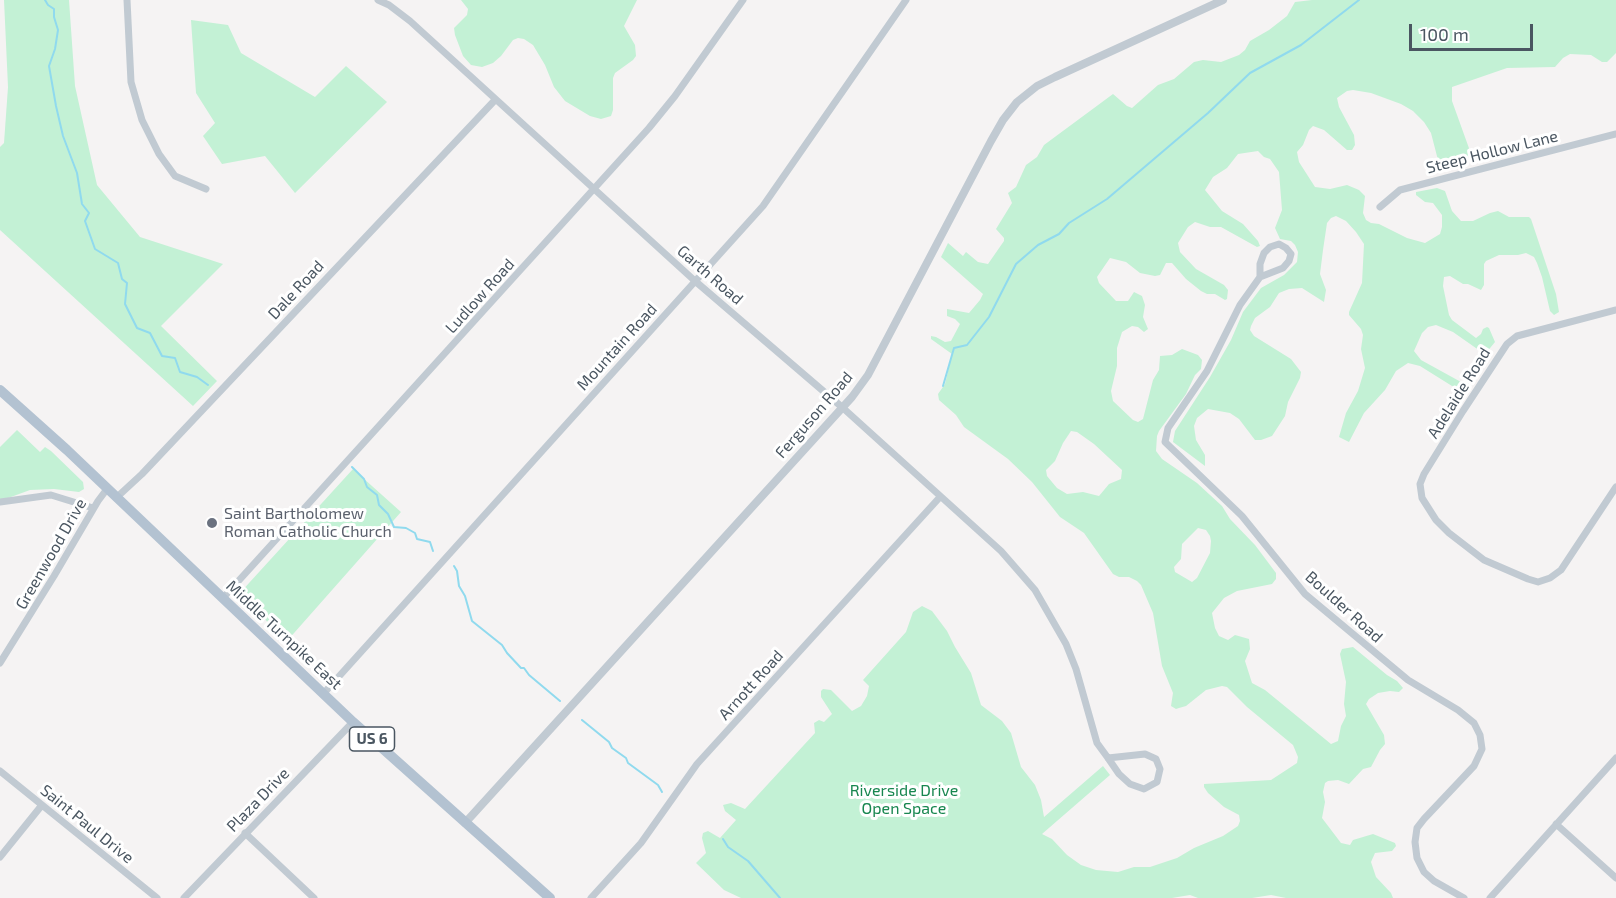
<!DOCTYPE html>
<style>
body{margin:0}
#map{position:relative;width:1616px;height:898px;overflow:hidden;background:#f5f3f3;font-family:"Exo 2",sans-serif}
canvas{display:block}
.scale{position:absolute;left:1409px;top:24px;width:124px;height:27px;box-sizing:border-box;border:3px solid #4a5661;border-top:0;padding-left:8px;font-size:18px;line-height:21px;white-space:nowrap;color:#4a5661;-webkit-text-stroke:4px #fff;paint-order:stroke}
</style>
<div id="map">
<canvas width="1616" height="898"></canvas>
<div class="scale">100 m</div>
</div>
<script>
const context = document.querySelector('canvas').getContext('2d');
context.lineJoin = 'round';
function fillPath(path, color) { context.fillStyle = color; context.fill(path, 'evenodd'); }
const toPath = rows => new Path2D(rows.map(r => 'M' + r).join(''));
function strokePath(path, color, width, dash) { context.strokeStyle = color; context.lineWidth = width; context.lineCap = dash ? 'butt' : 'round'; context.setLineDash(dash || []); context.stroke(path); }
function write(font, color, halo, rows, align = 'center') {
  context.font = font + ' "Exo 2",sans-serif'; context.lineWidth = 6; context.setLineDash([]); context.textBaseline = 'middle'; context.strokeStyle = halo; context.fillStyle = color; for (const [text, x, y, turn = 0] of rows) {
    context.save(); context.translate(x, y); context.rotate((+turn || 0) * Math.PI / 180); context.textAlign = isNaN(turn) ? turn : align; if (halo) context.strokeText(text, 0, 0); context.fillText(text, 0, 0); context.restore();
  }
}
const green = toPath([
 [4,0,69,0,75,86,97,185,140,237,223,264,161,326,217,381,193,406,0,230,0,147,4,143,8,87],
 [461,0,637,0,624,26,635,45,636,56,633,60,615,73,613,78,613,110,611,116,601,119,590,116,565,101,554,87,545,65,533,45,524,39,518,38,513,40,501,56,493,63,482,67,471,65,463,56,455,35,454,28,467,15,468,9],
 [1312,0,1616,0,1616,53,1607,62,1602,62,1591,55,1570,54,1563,58,1555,67,1507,68,1452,87,1452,101,1470,151,1468,157,1461,162,1446,165,1438,160,1431,133,1424,122,1413,111,1401,104,1371,93,1353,90,1347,91,1337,98,1339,107,1354,135,1355,145,1352,150,1347,150,1324,130,1313,126,1309,130,1303,145,1297,152,1299,162,1315,187,1330,189,1347,185,1359,190,1365,196,1363,213,1366,220,1371,223,1379,224,1407,238,1425,243,1440,234,1442,227,1442,215,1433,203,1425,202,1416,195,1416,192,1437,188,1445,191,1452,211,1461,221,1473,221,1490,213,1498,211,1509,217,1529,217,1531,219,1556,294,1559,312,1554,315,1550,311,1542,277,1537,263,1534,257,1526,253,1518,255,1499,255,1486,261,1484,264,1484,285,1481,290,1468,284,1463,284,1450,276,1444,277,1443,286,1449,315,1452,320,1476,338,1481,334,1483,329,1487,327,1489,328,1495,342,1486,353,1483,353,1453,332,1436,325,1428,327,1422,333,1414,351,1421,360,1461,382,1463,386,1461,389,1452,386,1420,366,1408,363,1396,371,1385,390,1364,413,1349,442,1339,437,1346,413,1358,391,1365,368,1361,349,1363,335,1361,329,1349,315,1349,312,1362,283,1364,244,1356,232,1346,221,1336,216,1331,218,1327,223,1323,250,1320,274,1326,290,1324,302,1302,288,1289,289,1279,293,1270,307,1255,318,1251,326,1250,330,1254,336,1291,359,1301,372,1300,378,1288,402,1285,416,1272,436,1261,440,1255,440,1239,419,1230,413,1208,409,1197,418,1194,426,1196,440,1205,455,1205,466,1173,442,1175,431,1210,377,1231,340,1243,312,1261,288,1284,275,1297,262,1298,252,1295,245,1291,241,1280,239,1275,228,1282,210,1279,172,1270,159,1264,157,1258,151,1238,154,1227,168,1213,177,1205,190,1222,211,1243,224,1258,241,1260,246,1257,247,1221,227,1210,227,1195,222,1188,227,1178,243,1180,252,1196,269,1224,285,1228,290,1227,299,1225,300,1215,294,1207,294,1201,291,1186,279,1172,263,1166,263,1160,275,1155,276,1140,273,1126,262,1110,258,1097,277,1099,283,1116,301,1128,301,1134,292,1142,296,1145,305,1143,317,1148,329,1144,332,1138,327,1132,326,1122,332,1117,348,1117,366,1111,391,1113,401,1133,420,1138,422,1143,419,1153,380,1159,370,1160,356,1172,355,1182,349,1198,355,1202,360,1201,369,1195,375,1186,394,1159,431,1157,436,1156,451,1162,459,1197,483,1222,506,1230,519,1255,545,1276,573,1276,579,1272,584,1237,591,1224,598,1212,613,1215,628,1219,636,1228,640,1235,635,1249,639,1250,649,1245,661,1252,683,1265,690,1331,744,1338,741,1341,726,1346,716,1344,704,1346,682,1340,654,1342,649,1353,647,1387,675,1397,681,1403,688,1399,692,1390,691,1378,693,1369,699,1366,704,1384,735,1385,744,1380,750,1371,767,1363,769,1349,784,1338,780,1328,781,1325,783,1323,792,1325,802,1322,818,1341,843,1350,845,1353,840,1373,834,1395,843,1396,846,1392,851,1375,853,1371,862,1376,877,1391,893,1393,898,1286,898,1271,895,1252,898,1198,898,1190,895,1172,898,741,898,724,890,696,863,706,853,702,838,703,833,708,831,720,838,736,820,725,811,723,805,731,803,745,809,815,733,814,723,819,720,824,722,832,714,821,697,821,691,823,689,831,690,852,711,861,706,867,696,869,686,863,680,906,632,913,612,922,606,932,611,947,631,955,647,971,673,981,705,1002,721,1011,733,1021,767,1035,785,1041,800,1044,817,1103,766,1110,775,1042,834,1052,839,1067,855,1081,865,1096,870,1118,872,1134,867,1150,867,1177,858,1194,848,1223,836,1238,826,1240,821,1239,815,1224,807,1208,793,1204,787,1204,784,1271,780,1297,763,1298,757,1293,745,1247,707,1227,687,1222,686,1206,690,1186,706,1179,708,1176,709,1171,706,1173,693,1162,666,1153,613,1141,585,1137,581,1129,577,1119,577,1113,574,1084,533,1060,517,1032,482,1008,459,964,427,956,415,939,400,938,394,945,384,952,354,931,339,931,336,936,337,945,342,951,341,960,324,955,319,947,316,947,309,969,313,980,300,983,294,941,257,948,243,963,256,966,252,978,262,988,264,1004,241,1004,238,996,229,1012,203,1008,193,1016,187,1026,165,1037,157,1044,145,1113,94,1127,106,1132,108,1158,85,1174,79,1194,62,1203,60,1221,62,1239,55,1245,50,1250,41,1269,30,1287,16,1295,2],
 [1071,431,1077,432,1094,444,1122,470,1121,479,1109,484,1099,496,1083,492,1067,494,1057,488,1047,476,1046,470,1055,461,1063,443],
 [1198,528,1206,530,1210,536,1211,541,1210,553,1197,578,1192,582,1175,572,1174,567,1181,559,1182,544],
 [191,20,228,25,241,53,315,97,346,66,387,102,295,193,265,156,222,164,203,136,215,123,196,93],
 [17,430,40,452,45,447,51,451,83,482,84,489,79,492,54,489,30,490,0,501,0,447],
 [353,469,401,512,287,641,239,594]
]);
const stream = toPath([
 [45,0,48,5,54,9,54,17,58,30,55,49,49,66,56,106,63,136,77,173,82,204,89,213,85,221,95,249,118,263,122,279,127,283,125,304,137,328,150,333,162,356,175,358,180,372,197,377,208,385],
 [943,386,954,348,967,345,989,317,1016,264,1038,245,1059,234,1069,223,1107,199,1208,113,1250,73,1301,45,1359,0],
 [352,467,364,479,367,487,377,495,379,505,388,514,394,527,406,528,415,533,417,539,430,542,433,551],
 [454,566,457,571,459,586,465,596,472,621,502,645,507,653,521,668,524,668,529,675,560,701],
 [582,720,609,742,612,748,626,758,628,763,658,785,662,792],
 [723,839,728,847,748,861,780,898]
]);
const minor = toPath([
 [127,0,131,82,142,120,159,154,175,176,206,189],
 [378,0,389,5,410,21,695,281,843,408,1001,551,1035,590,1066,644,1076,669,1097,743,1108,758,1119,774,1130,784,1144,789,1157,782,1160,769,1156,759,1145,754,1108,758],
 [1380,207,1400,190,1616,134],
 [1260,277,1283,268,1289,261,1291,254,1286,248,1279,244,1270,247,1264,253,1260,264,1260,277,1240,305,1207,371,1168,428,1165,442,1242,516,1305,594,1408,680,1458,710,1474,723,1480,735,1482,749,1474,766,1424,819,1417,828,1415,842,1417,858,1424,872,1434,881,1464,898],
 [1616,310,1517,336,1507,344,1463,411,1424,474,1420,484,1422,498,1436,520,1449,533,1484,560,1528,579,1538,582,1550,578,1561,570,1616,487],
 [116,498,142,474,495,100],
 [0,502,51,495,93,508],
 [223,598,649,128,675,96,743,0],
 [0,663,54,576,98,501,107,489],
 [324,693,763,206,906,0],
 [0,771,157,898],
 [1556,824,1616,878],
 [245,833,314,898],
 [0,857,42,805],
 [184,898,353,722],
 [591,898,641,843,697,764,940,497],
 [1490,898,1616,758]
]);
const tertiary = toPath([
 [465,823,852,397,868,375,991,141,1003,120,1017,102,1037,86,1055,77,1223,0]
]);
const primary = toPath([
 [0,390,67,450,353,722,550,898]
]);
const markers = [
 [212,523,6,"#6b7280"]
];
const shields = [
 [372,739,45]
];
const shieldNames = [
 ["US 6",372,739]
];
const streetNames = [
 ["Steep Hollow Lane",1492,152,-14],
 ["Garth Road",710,275,41],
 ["Dale Road",296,290,-47],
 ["Ludlow Road",480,296,-48],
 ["Mountain Road",617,347,-48],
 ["Adelaide Road",1459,393,-58],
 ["Ferguson Road",814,415,-49],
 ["Greenwood Drive",51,554,-60],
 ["Boulder Road",1344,607,42],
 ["Middle Turnpike East",284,635,43],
 ["Arnott Road",751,685,-48],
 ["Plaza Drive",258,800,-46],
 ["Saint Paul Drive",87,824,39]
];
const worshipNames = [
 ["Saint Bartholomew",224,514],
 ["Roman Catholic Church",224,532]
];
const parkNames = [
 ["Riverside Drive",904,791],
 ["Open Space",904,809]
];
fillPath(green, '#c3f1d5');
strokePath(stream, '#90daee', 2);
strokePath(minor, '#c1cad2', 7);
strokePath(tertiary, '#c1cad2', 8);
strokePath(primary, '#b3c2d1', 10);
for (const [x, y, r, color] of markers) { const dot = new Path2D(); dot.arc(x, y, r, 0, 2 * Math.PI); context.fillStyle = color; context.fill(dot); strokePath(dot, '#fff', 2); }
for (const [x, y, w] of shields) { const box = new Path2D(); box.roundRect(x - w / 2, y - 12, w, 24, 4.5); context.fillStyle = '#fff'; context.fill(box); strokePath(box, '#4a5661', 1.5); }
write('bold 15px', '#4a5661', null, shieldNames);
write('16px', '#4a5661', '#fff', streetNames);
write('16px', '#5b616d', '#fff', worshipNames, 'left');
write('16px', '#17864f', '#fff', parkNames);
</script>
